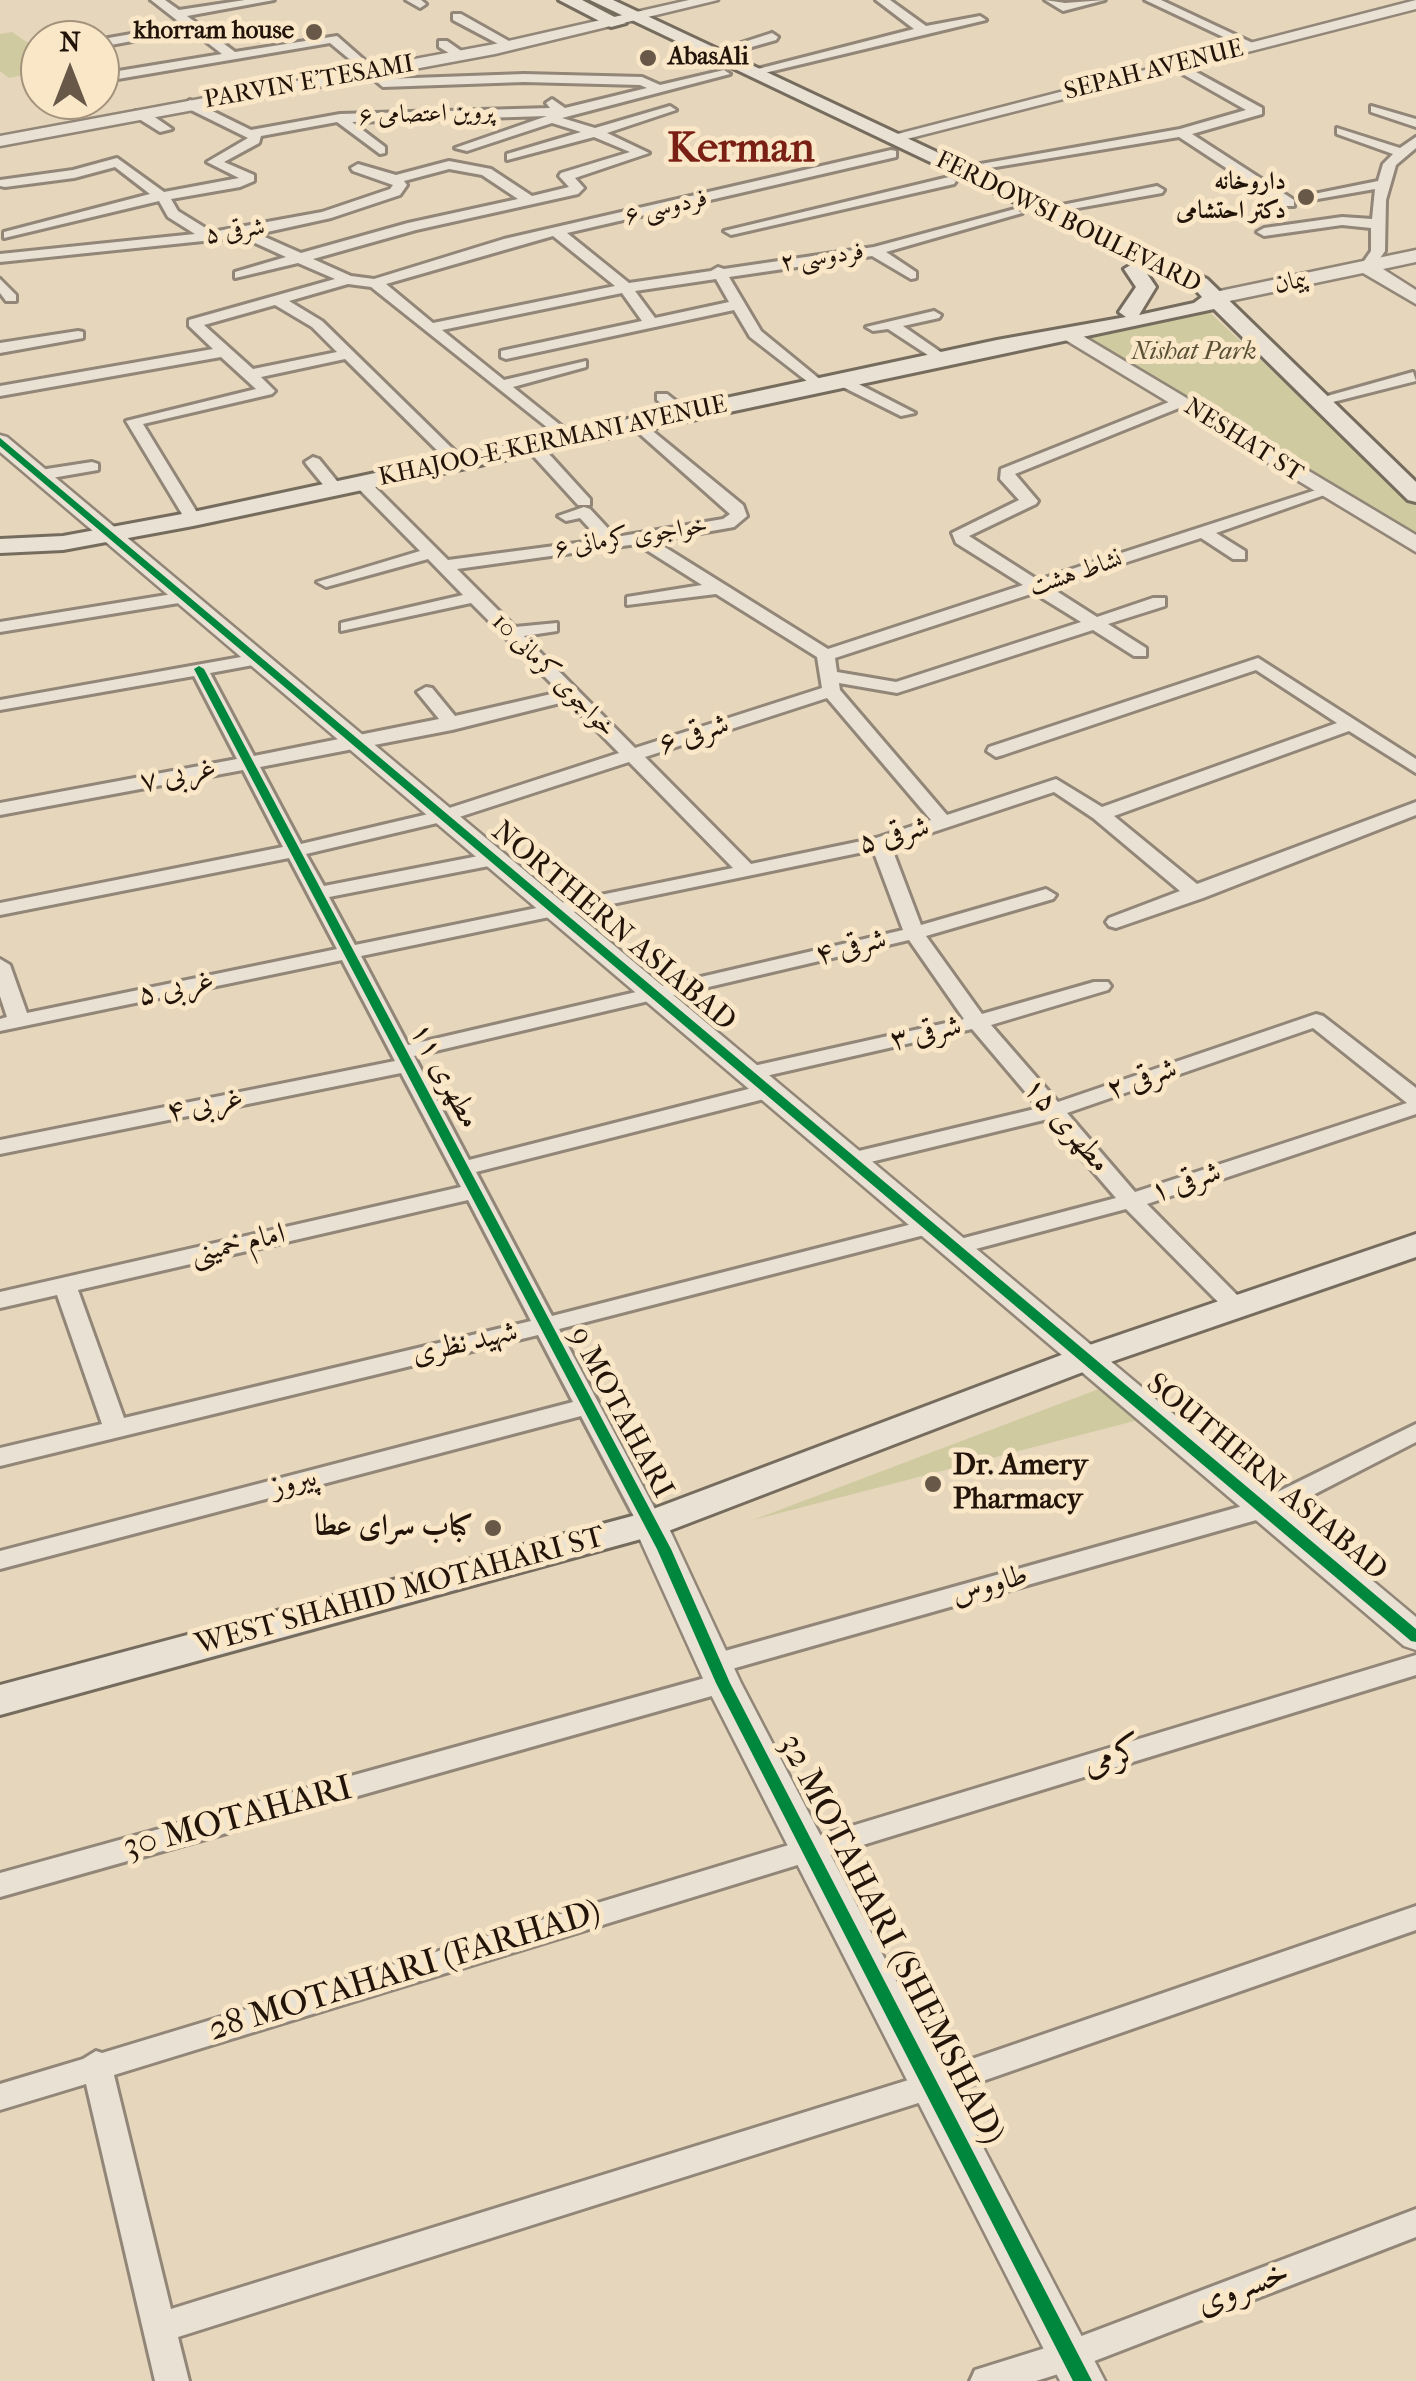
<!DOCTYPE html>
<meta charset="utf-8">
<style>
body{margin:0}
#map{position:relative;width:1416px;height:2381px;overflow:hidden;background:#e6d6bc;font-family:"IM FELL French Canon",serif}
canvas{display:block}
.north{position:absolute;left:20px;top:20px;width:100px;height:100px;box-sizing:border-box;background:#fae7c8;border:2px solid #a4937c;border-radius:50%;rotate:0deg;font-size:28px;font-weight:700;line-height:40px;text-align:center;color:#23140a}
.north::after{content:'';display:block;margin:auto;width:35px;height:45px;background:#675848;clip-path:polygon(50% 0,100% 100%,50% 72%,0 100%)}
</style>
<div id="map">
<canvas width="1416" height="2381"></canvas>
<div class="north">N</div>
</div>
<script>
const context = document.querySelector('canvas').getContext('2d');
context.lineJoin = 'round';
function fillPath(path, color) { context.fillStyle = color; context.fill(path, 'evenodd'); }
const toPath = rows => new Path2D(rows.map(r => 'M' + r).join(''));
function strokePath(path, color, width, dash) { context.strokeStyle = color; context.lineWidth = width; context.lineCap = dash ? 'butt' : 'round'; context.setLineDash(dash || []); context.stroke(path); }
function write(font, color, halo, rows, align = 'center') {
  context.font = font + ' "IM FELL French Canon",Amiri,serif'; context.lineWidth = 10; context.setLineDash([]); context.textBaseline = 'middle'; context.strokeStyle = halo; context.fillStyle = color; for (const [text, x, y, turn = 0] of rows) {
    context.save(); context.translate(x, y); context.rotate((+turn || 0) * Math.PI / 180); context.textAlign = isNaN(turn) ? turn : align; if (halo) context.strokeText(text, 0, 0); context.fillText(text, 0, 0); context.restore();
  }
}
const green = toPath([
 [12,32,40,51,40,71,9,78,0,71,0,34],
 [1206,309,1416,505,1416,535,1084,335],
 [1104,1387,1142,1419,753,1520]
]);
const minor = toPath([
 [151,0,165,0,179,10,245,0,274,0,187,16,235,52,337,36,386,79,524,74,642,77,660,85,724,70,730,74,562,118,595,128,670,106,676,110,607,133,649,153,575,178,584,188,578,194,416,230,313,259,351,276,374,279,504,239,891,150,896,151,896,157,567,233,629,283,711,271,718,267,724,269,874,247,1015,209,1022,213,886,252,916,272,916,278,911,279,872,256,729,277,761,331,822,381,825,384,817,389,750,337,734,310,506,359,501,357,501,351,642,321,622,293,442,330,504,380,586,361,586,367,513,387,574,436,574,442,568,444,371,287,348,284,289,301,322,321,466,462,452,465,345,359,261,377,275,391,272,394,143,424,201,519,193,524,185,519,126,421,256,389,221,357,0,396,0,386,213,349,189,326,189,320,335,279,298,263,235,278,235,272,286,257,242,237,0,262,0,254,195,234,168,217,159,201,4,238,4,232,150,194,115,167,74,178,5,187,0,186,0,180,73,170,117,158,164,192,239,178,207,162,248,138,185,107,184,104,190,100,251,130,340,114,550,108,546,103,552,99,565,108,647,88,640,85,524,82,383,87,330,43,100,82,100,74,222,54,191,30,100,47,97,40,183,25,151,0],
 [547,116,455,148,467,151,552,123,581,132,507,154,507,160,594,137,630,152,561,173,559,176,569,187,532,196,491,169,449,161,396,175,358,164,351,168,353,171,393,185,390,189,322,212,212,232,178,211,171,199,240,187,254,181,254,175,224,162,259,143,261,136,337,122,380,154,385,153,385,147,352,122,547,116],
 [449,169,482,175,518,199,408,223,301,253,258,234,331,218,400,195,407,185,404,181,449,169],
 [553,236,615,286,433,323,386,284,553,236],
 [716,279,729,302,655,318,635,291,716,279],
 [275,305,312,327,337,352,253,369,204,325,275,305],
 [406,0,421,0,426,4,420,8,406,0],
 [876,0,890,0,926,26,980,16,986,20,752,76,746,72,914,29,876,0],
 [1045,0,1065,3,1105,0,1063,11,1045,0],
 [1145,0,1161,0,1259,46,1249,49,1145,0],
 [453,14,461,14,516,45,506,48,453,20,453,14],
 [772,33,778,37,776,40,713,58,707,54,772,33],
 [439,41,447,41,467,55,457,58,439,47,439,41],
 [1176,61,1262,108,1262,114,1192,134,1294,200,1294,206,1284,206,1179,137,959,173,952,169,1180,129,1246,110,1172,68,1172,62,1176,61],
 [1371,106,1416,119,1416,127,1371,112,1371,106],
 [136,111,146,111,172,129,160,132,136,117,136,111],
 [1337,128,1400,148,1416,137,1416,148,1396,165,1386,200,1385,251,1372,270,1367,271,1360,267,1371,251,1371,228,1342,225,1264,236,1257,232,1264,228,1342,217,1372,219,1375,189,1306,201,1299,197,1378,181,1383,164,1393,154,1337,134,1337,128],
 [949,177,956,181,954,184,731,235,724,231,949,177],
 [1157,186,1164,190,1162,193,1044,214,1037,210,1157,186],
 [0,279,16,295,16,301,6,301,0,293,0,279],
 [934,311,941,315,939,318,903,326,945,355,945,361,940,363,888,329,873,331,866,327,934,311],
 [78,331,83,332,83,338,0,353,0,343,78,331],
 [1413,372,1416,381,1321,405,1313,400,1413,372],
 [835,377,845,377,915,413,901,416,835,383,835,377],
 [657,394,667,394,692,414,678,417,657,400,657,394],
 [1179,398,1184,400,1184,406,1015,474,1038,501,1036,504,969,536,1038,580,1319,489,1333,492,1216,533,1245,551,1245,559,1233,559,1201,538,1050,587,1097,617,1153,598,1165,598,1165,606,1108,624,1146,648,1146,656,1134,656,1093,630,897,693,839,683,840,690,947,815,1056,779,1102,807,1337,723,1256,670,1003,755,996,757,987,751,989,747,1258,658,1416,759,1416,773,1349,731,1114,816,1197,884,1416,802,1416,815,1203,898,1116,928,1109,926,1106,922,1109,918,1180,891,1093,818,1054,792,891,846,921,925,1046,889,1056,895,1053,899,926,936,982,1014,1094,982,1108,982,1111,986,1108,990,991,1025,1058,1102,1316,1014,1323,1016,1416,1088,1416,1114,1147,1204,1242,1300,1246,1305,1242,1310,1226,1310,1126,1209,953,1255,945,1253,941,1248,945,1243,1116,1198,1048,1119,850,1167,842,1165,839,1160,842,1155,1039,1108,972,1029,748,1080,740,1079,737,1074,740,1069,964,1019,909,940,414,1056,469,1160,768,1084,779,1091,776,1096,476,1172,552,1316,928,1220,939,1227,936,1232,559,1329,663,1524,659,1530,641,1530,581,1416,0,1569,0,1551,573,1402,538,1335,0,1466,0,1448,102,1424,57,1295,0,1308,0,1292,461,1187,401,1073,0,1154,0,1140,395,1061,342,960,0,1031,0,1019,7,1017,0,996,0,959,10,965,27,1013,337,949,289,858,0,915,0,903,283,847,243,770,0,815,0,803,237,759,194,676,0,710,0,700,258,654,264,655,264,663,210,673,254,756,439,719,417,692,426,687,432,688,455,716,560,692,471,603,341,631,341,623,463,595,428,559,326,587,317,582,420,551,356,486,354,483,362,478,368,480,448,560,600,540,580,518,566,521,558,516,584,507,590,509,616,537,723,519,730,514,632,427,632,421,638,419,743,505,747,516,734,527,655,541,828,649,1023,585,956,543,952,533,1019,500,1000,479,1001,469,1179,398],
 [637,544,702,585,627,597,627,605,716,594,817,657,822,688,635,748,524,636,557,631,557,623,515,627,457,569,637,544],
 [1034,593,1081,622,896,682,837,672,835,658,1034,593],
 [827,698,931,820,876,838,751,864,645,757,827,698],
 [568,701,619,753,437,812,301,844,260,767,452,730,568,701],
 [629,762,733,868,355,945,329,897,494,865,504,859,494,853,324,886,306,854,450,820,629,762],
 [873,850,903,930,408,1045,361,956,873,850],
 [1313,1028,1407,1103,1135,1192,1067,1113,1313,1028],
 [468,1200,531,1321,124,1418,78,1290,468,1200],
 [527,443,539,443,590,499,590,505,578,505,527,449,527,443],
 [313,457,319,459,341,486,341,492,329,492,307,465,305,462,313,457],
 [92,462,98,464,98,470,40,480,32,475,40,470,92,462],
 [185,592,191,593,191,601,0,632,0,622,185,592],
 [1416,1424,1416,1442,1274,1515,714,1674,705,1671,701,1664,705,1657,714,1654,1257,1502,1416,1424],
 [1416,1655,1416,1675,114,2075,171,2309,931,2073,1416,1906,1416,1930,931,2099,178,2337,189,2381,155,2381,86,2084,0,2110,0,2084,83,2059,96,2051,102,2053,1416,1655],
 [723,1673,733,1676,736,1683,733,1690,0,1897,0,1873,723,1673],
 [1416,2209,1416,2237,1071,2370,1036,2381,970,2381,975,2370,1071,2340,1416,2209]
]);
const tertiary = toPath([
 [689,0,718,0,495,54,0,146,0,136,495,44,689,0],
 [1416,0,1416,9,891,143,882,138,1416,0],
 [1416,250,1416,262,1383,269,1416,290,1416,304,1363,273,1215,304,1205,298,1215,292,1416,250],
 [1071,329,1416,535,1416,552,1064,339,1064,331,1071,329],
 [0,435,7,437,1416,1617,1416,1650,1404,1646,0,452,0,435],
 [650,1512,662,1515,667,1524,741,1683,1105,2381,1060,2381,705,1683,633,1524,638,1515,650,1512]
]);
const secondary = toPath([
 [559,0,582,0,626,23,611,27,559,0],
 [590,0,613,0,1207,279,1416,482,1416,502,1408,500,1214,309,193,526,63,550,0,553,0,539,63,536,193,512,997,340,1126,317,1119,312,1136,287,1124,269,1134,263,1141,265,1156,287,1139,315,1194,303,1202,297,1193,287,590,0],
 [1416,1234,1416,1257,1096,1367,663,1533,0,1715,0,1685,640,1514,1072,1351,1416,1234]
]);
const cycleway = toPath([
 [0,438,1416,1629,1416,1642,1411,1641,0,446,0,438],
 [199,666,204,669,671,1549,730,1683,1092,2381,1073,2381,716,1683,657,1549,194,669,199,666]
]);
const markers = [
 [314,32,10,"#675848"],
 [648,58,10,"#675848"],
 [1306,197,10,"#675848"],
 [933,1484,10,"#675848"],
 [493,1528,10,"#675848"]
];
const farPoinames = [
 ["khorram house",294,32],
 ["AbasAli",668,58,"left"],
 ["داروخانه",1286,183],
 ["دکتر احتشامی",1286,212]
];
const farStreetnames = [
 ["SEPAH AVENUE",1154,71,-14],
 ["PARVIN E'TESAMI",309,83,-10],
 ["پروین اعتصامی ۶",426,115,-2],
 ["فردوسی ۶",666,208,-13],
 ["FERDOWSI BOULEVARD",1068,223,26],
 ["شرقی ۵",235,232,-9],
 ["فردوسی ۲",822,258,-8],
 ["پیمان",1291,283,-11],
 ["NESHAT ST",1243,441,32],
 ["KHAJOO-E-KERMANI AVENUE",553,442,-12],
 ["خواجوی کرمانی ۶",631,538,-9],
 ["نشاط هشت",1076,574,-18],
 ["خواجوی کرمانی 10",553,676,45]
];
const farParknames = [
 ["Nishat Park",1194,353]
];
const streetNames = [
 ["شرقی ۶",694,735,-18],
 ["۷ غربی",178,776,-11],
 ["شرقی ۵",894,836,-15],
 ["NORTHERN ASIABAD",613,927,40],
 ["شرقی ۴",851,948,-14],
 ["۵ غربی",176,989,-12],
 ["شرقی ۳",926,1034,-13],
 ["مطهری ۱۱",444,1076,62],
 ["شرقی ۲",1142,1080,-19],
 ["۴ غربی",205,1106,-11],
 ["مطهری ۱۵",1066,1126,49],
 ["شرقی ۱",1186,1183,-18],
 ["امام خمینی",238,1245,-13],
 ["شهید نظری",465,1344,-13],
 ["9 MOTAHARI",620,1413,62],
 ["SOUTHERN ASIABAD",1266,1478,40],
 ["پیروز",294,1483,-15],
 ["طاووس",990,1586,-16],
 ["WEST SHAHID MOTAHARI ST",400,1592,-15]
];
const poiNames = [
 ["Dr. Amery",953,1467],
 ["Pharmacy",953,1501],
 ["کباب سرای عطا",473,1528,"right"]
];
const nearStreetnames = [
 ["کرمی",1113,1758,-17],
 ["30 MOTAHARI",238,1819,-15],
 ["32 MOTAHARI (SHEMSHAD)",890,1940,63],
 ["28 MOTAHARI (FARHAD)",405,1972,-17],
 ["خسروی",1243,2289,-21]
];
const farTownnames = [
 ["Kerman",741,151]
];
fillPath(green, '#cfcaa0');
strokePath(minor, '#918677', 6);
strokePath(tertiary, '#918677', 5);
strokePath(secondary, '#766c5e', 6);
fillPath(minor, '#e9e1d4');
fillPath(tertiary, '#e9e1d4');
fillPath(secondary, '#e9e1d4');
fillPath(cycleway, '#00873e');
for (const [x, y, r, color] of markers) { const dot = new Path2D(); dot.arc(x, y, r, 0, 2 * Math.PI); context.fillStyle = color; context.fill(dot); strokePath(dot, '#fae7c8', 4); }
write('bold 25px', '#23140a', '#fae7c8', farPoinames, 'right');
write('25px', '#23140a', '#fae7c8', farStreetnames);
write('italic 25px', '#595036', '#fae7c8', farParknames);
write('30px', '#23140a', '#fae7c8', streetNames);
write('bold 30px', '#23140a', '#fae7c8', poiNames, 'left');
write('35px', '#23140a', '#fae7c8', nearStreetnames);
write('bold 42px', '#7a1f14', '#fae7c8', farTownnames);
</script>
